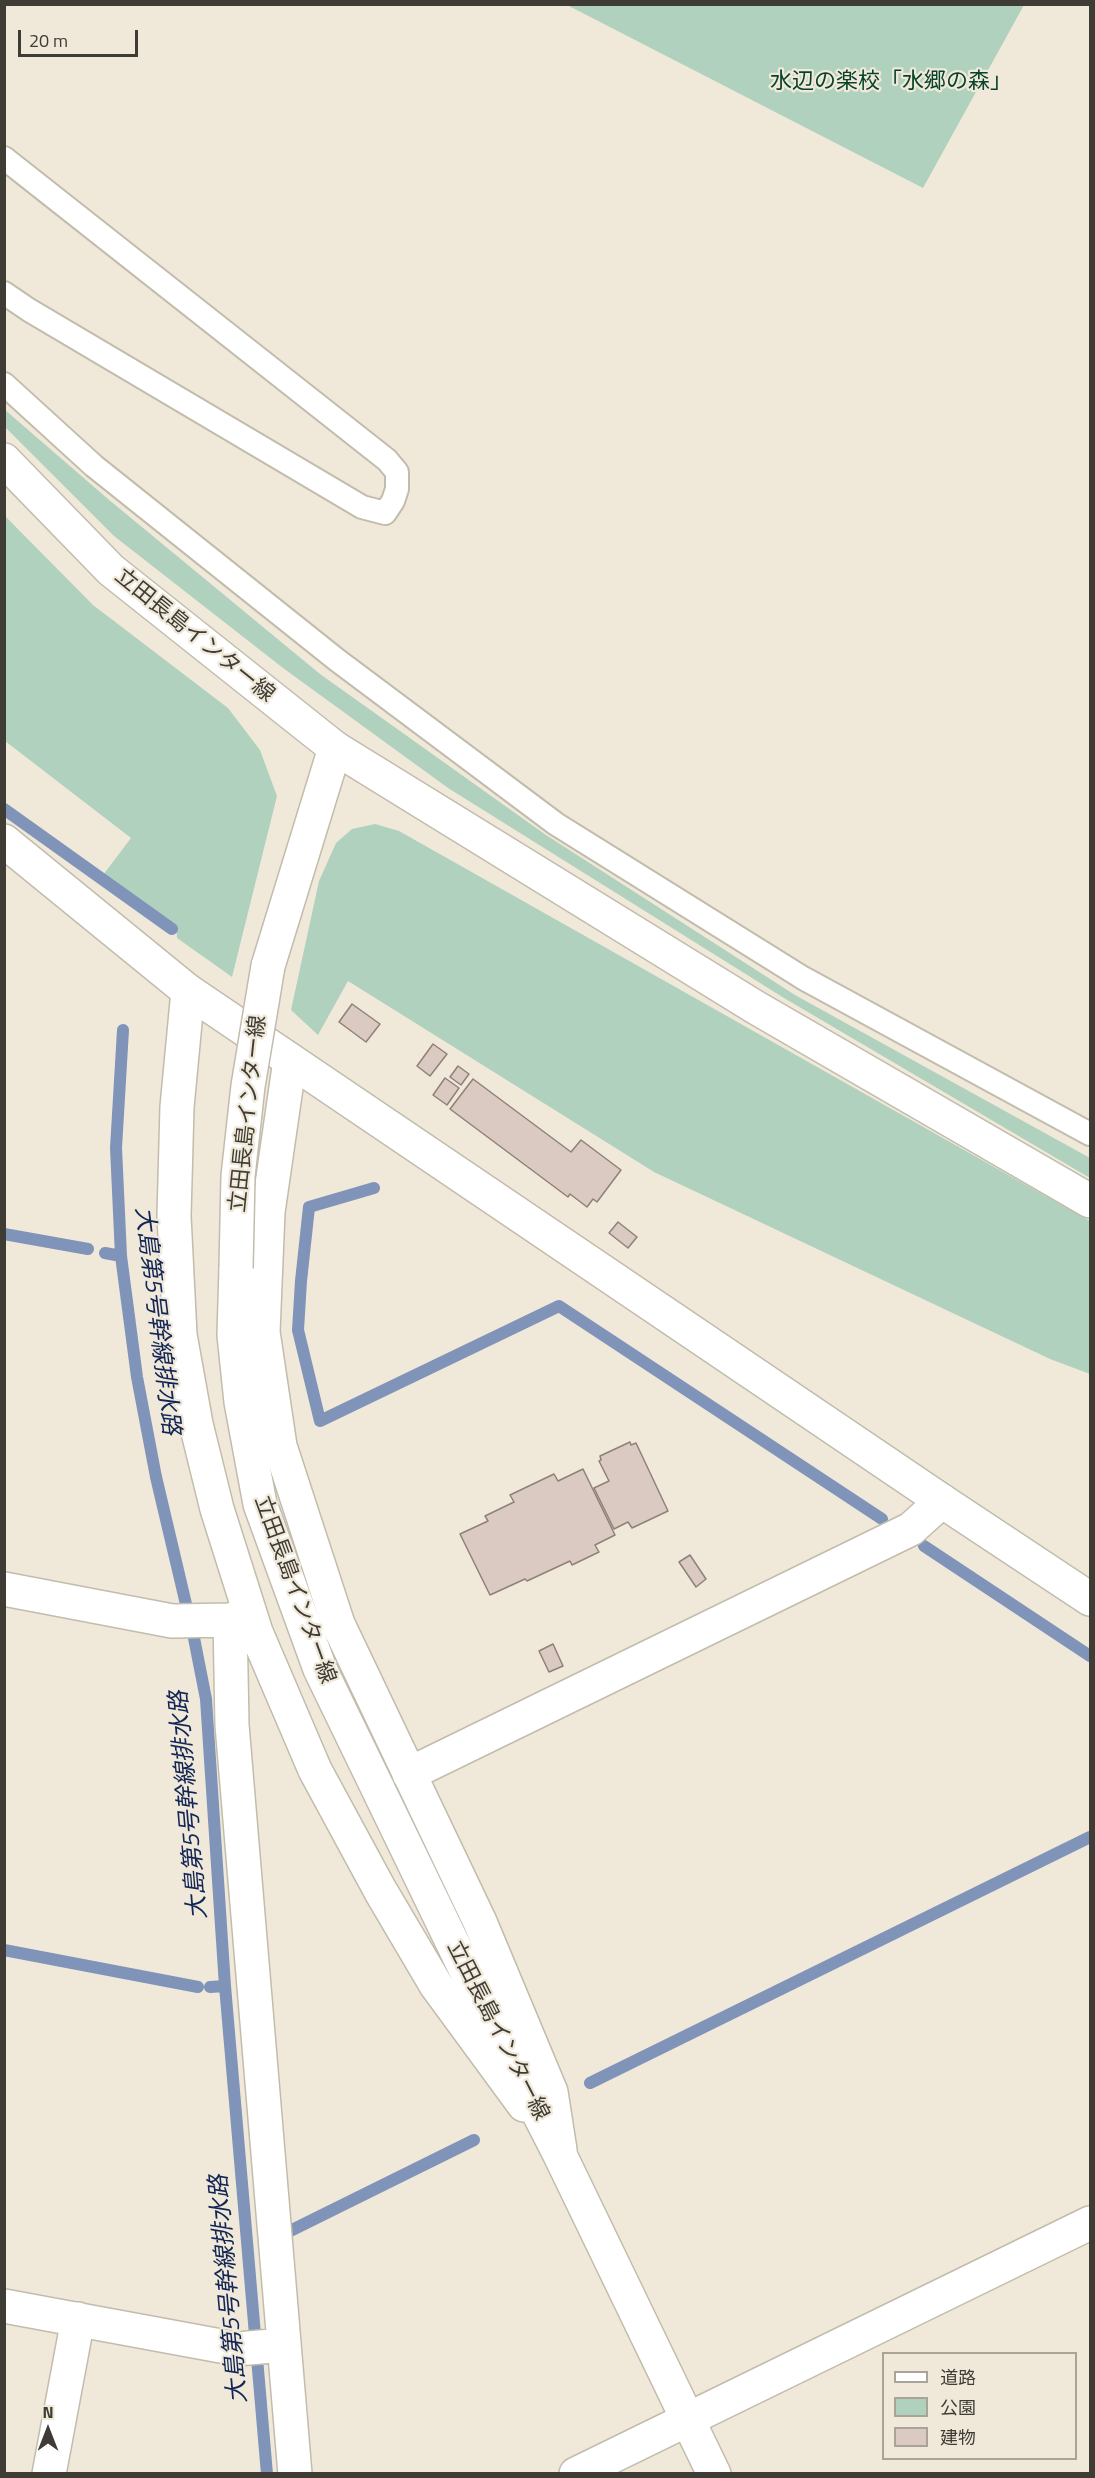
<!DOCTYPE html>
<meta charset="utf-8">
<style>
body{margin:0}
#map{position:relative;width:1095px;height:2478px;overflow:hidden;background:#f0e9d9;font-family:"Titillium Web","Noto Sans JP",sans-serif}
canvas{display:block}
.frame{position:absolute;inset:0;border:6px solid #3e3c35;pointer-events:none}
.legend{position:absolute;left:882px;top:2352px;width:195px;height:108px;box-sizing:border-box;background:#f0e9d9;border:2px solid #a9a497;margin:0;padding:8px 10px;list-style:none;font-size:18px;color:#3e3c35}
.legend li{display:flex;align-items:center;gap:12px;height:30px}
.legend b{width:30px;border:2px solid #a9a497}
.north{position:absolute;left:18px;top:2400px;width:60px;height:60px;-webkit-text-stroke:4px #f0e9d9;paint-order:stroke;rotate:0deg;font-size:16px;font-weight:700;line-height:24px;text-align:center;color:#3e3c35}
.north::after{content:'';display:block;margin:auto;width:21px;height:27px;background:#3e3c35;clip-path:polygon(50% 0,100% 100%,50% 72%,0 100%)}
.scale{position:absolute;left:18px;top:30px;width:120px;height:27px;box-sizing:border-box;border:3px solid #3e3c35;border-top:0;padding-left:8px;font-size:18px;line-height:21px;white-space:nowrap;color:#3e3c35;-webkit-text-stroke:4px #f0e9d9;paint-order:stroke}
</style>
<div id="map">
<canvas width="1095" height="2478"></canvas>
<div class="frame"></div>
<ul class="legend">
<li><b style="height:8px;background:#fff"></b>道路</li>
<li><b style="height:16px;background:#b1d1bf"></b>公園</li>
<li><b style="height:16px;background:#dacac1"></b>建物</li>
</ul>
<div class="north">N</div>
<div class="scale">20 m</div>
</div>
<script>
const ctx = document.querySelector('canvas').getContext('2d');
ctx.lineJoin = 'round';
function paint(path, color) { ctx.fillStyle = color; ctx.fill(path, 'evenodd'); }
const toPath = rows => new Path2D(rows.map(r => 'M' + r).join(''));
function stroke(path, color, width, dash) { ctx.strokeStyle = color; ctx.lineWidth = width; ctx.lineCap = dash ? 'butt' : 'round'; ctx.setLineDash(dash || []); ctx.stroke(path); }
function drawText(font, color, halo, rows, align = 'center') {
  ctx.font = font + ' "Titillium Web","Noto Sans JP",sans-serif'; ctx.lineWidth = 4.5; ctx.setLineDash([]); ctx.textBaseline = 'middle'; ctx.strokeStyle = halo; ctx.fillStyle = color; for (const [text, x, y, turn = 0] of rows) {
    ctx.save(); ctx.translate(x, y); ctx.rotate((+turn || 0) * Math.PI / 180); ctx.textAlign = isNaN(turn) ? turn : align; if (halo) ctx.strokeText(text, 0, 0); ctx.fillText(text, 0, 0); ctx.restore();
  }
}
paint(toPath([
 [567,5,1024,5,923,188],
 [4,409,108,499,320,674,546,835,795,995,1090,1158,1090,1178,784,998,448,788,283,668,114,536,5,427],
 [5,516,93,605,228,708,260,750,277,796,232,977,177,938,176,925,103,875,131,838,5,741],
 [375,824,399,831,1090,1221,1090,1374,1050,1359,654,1172,348,981,318,1035,291,1010,319,881,336,843,352,829]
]), '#b1d1bf');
stroke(toPath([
 [4,809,172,929],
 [123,1030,116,1148,121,1256,137,1377,156,1477,194,1638,206,1699,225,1986,267,2474],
 [374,1188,309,1207,301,1281,298,1330,320,1421,559,1306,882,1519],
 [4,1234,88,1249],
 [105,1253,121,1256],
 [924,1546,1090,1656],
 [4,1950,198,1987],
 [210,1987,225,1986],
 [590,2083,1090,1837],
 [290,2231,474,2140]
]), '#8093b9', 12);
const building = toPath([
 [352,1004,380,1024,366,1042,339,1022,352,1004],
 [433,1044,447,1054,430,1076,417,1066,433,1044],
 [458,1066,469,1074,461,1085,450,1077,458,1066],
 [445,1078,459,1088,447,1105,433,1095,445,1078],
 [473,1079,571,1152,581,1140,621,1170,597,1202,593,1199,587,1207,570,1194,568,1197,450,1109,473,1079],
 [618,1222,637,1237,628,1248,609,1233,618,1222],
 [630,1442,631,1445,636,1443,668,1511,632,1528,628,1522,614,1529,594,1488,609,1481,599,1461,601,1460,600,1456,630,1442],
 [583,1469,615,1535,595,1545,599,1552,572,1565,570,1561,527,1581,525,1579,490,1595,460,1534,488,1521,485,1516,514,1502,510,1495,554,1474,558,1481,583,1469],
 [690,1555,706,1579,696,1587,679,1562,690,1555],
 [553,1644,563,1666,549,1672,539,1651,553,1644]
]);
paint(building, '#dacac1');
stroke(building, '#908178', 1.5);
const lane = toPath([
 [4,158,387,460,397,472,397,489,393,501,385,513,362,507,29,310,4,293],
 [4,384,94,466,337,660,556,824,803,978,1090,1134]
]);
const street = toPath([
 [335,748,755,1007,1090,1201],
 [188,991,177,1107,174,1216,180,1335,196,1424,217,1509,256,1632,315,1770,380,1890,436,1985,524,2105],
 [290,1060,268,1212,263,1332,280,1446,338,1624,480,1922,551,2092,560,2150],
 [4,1589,172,1621,230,1620,250,1613],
 [230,1620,232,1725,295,2474],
 [409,1774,911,1529,942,1501],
 [4,2306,237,2349,284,2345],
 [49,2474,78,2319],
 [576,2474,1090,2223]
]);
const secondary = toPath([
 [4,460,111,570,335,748,268,966],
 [4,841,188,991,942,1501,1090,1599],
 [236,1268,234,1335,241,1402,260,1504,320,1669,471,1981,560,2155,714,2474]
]);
stroke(lane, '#c2bcac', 26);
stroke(street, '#c2bcac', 36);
stroke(secondary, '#c2bcac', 36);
stroke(lane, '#fff', 22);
stroke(street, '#fff', 33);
stroke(secondary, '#fff', 33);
const secondaryBridge = toPath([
 [236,1268,238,1176,248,1086,268,966]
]);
stroke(secondaryBridge, '#c2bcac', 36, []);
stroke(secondaryBridge, '#fff', 33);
drawText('22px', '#07432b', '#f0e9d9', [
 ["水辺の楽校「水郷の森」",891,83]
]);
drawText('22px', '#3e3c35', '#f0e9d9', [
 ["立田長島インター線",194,636,39],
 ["立田長島インター線",249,1114,-84],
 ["立田長島インター線",294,1590,70],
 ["立田長島インター線",497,2031,63]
]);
drawText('italic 24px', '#122555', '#f0e9d9', [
 ["大島第5号幹線排水路",156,1321,83],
 ["大島第5号幹線排水路",190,1805,-95],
 ["大島第5号幹線排水路",230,2289,-95]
]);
</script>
